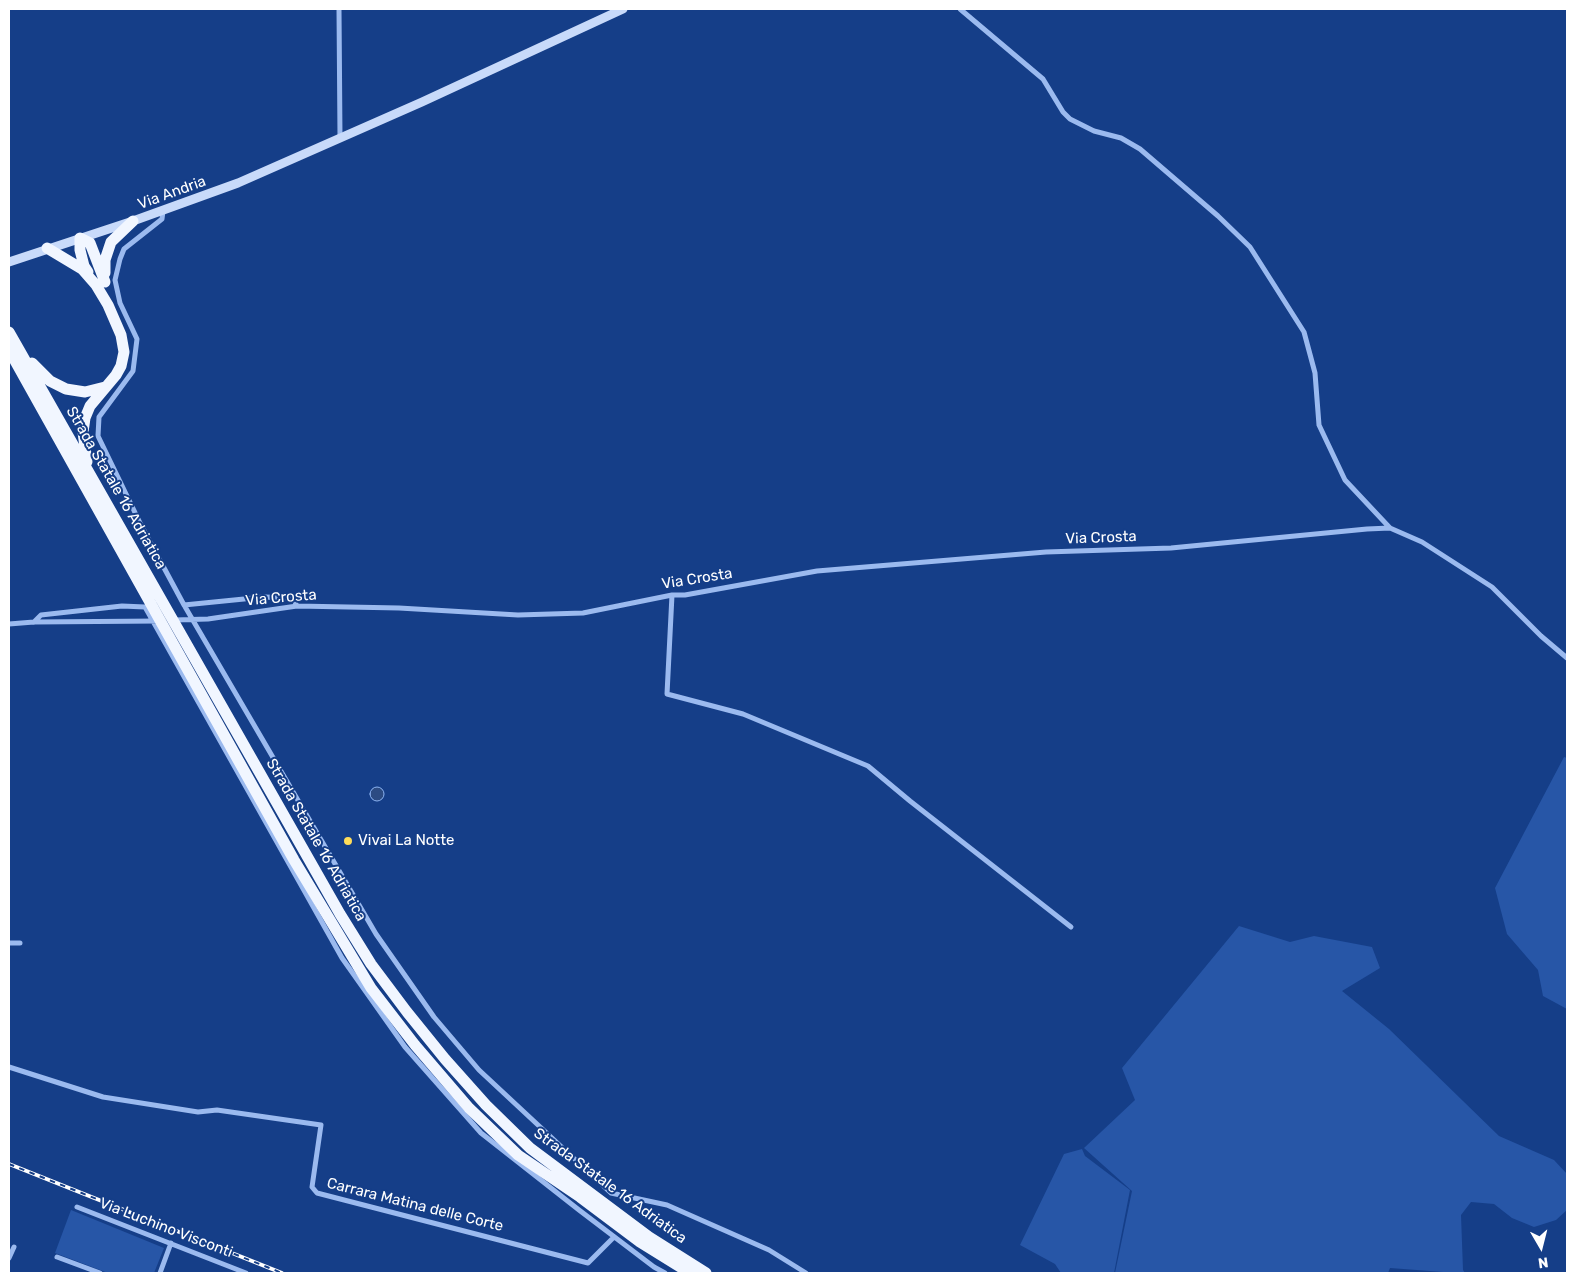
<!DOCTYPE html>
<style>
body{margin:0}
#map{position:relative;width:1576px;height:1282px;overflow:hidden;background:#153e88;font-family:Rubik,sans-serif}
canvas{display:block}
.frame{position:absolute;inset:0;border:10px solid #fff;pointer-events:none}
.north{position:absolute;left:1516px;top:1222px;width:50px;height:50px;-webkit-text-stroke:4px #153e88;paint-order:stroke;rotate:172deg;font-size:14px;font-weight:700;line-height:20px;text-align:center;color:#fff}
.north::after{content:'';display:block;margin:auto;width:18px;height:22px;background:#fff;clip-path:polygon(50% 0,100% 100%,50% 72%,0 100%)}
</style>
<div id="map">
<canvas width="1576" height="1282"></canvas>
<div class="frame"></div>
<div class="north">N</div>
</div>
<script>
const ctx = document.querySelector('canvas').getContext('2d');
ctx.lineJoin = 'round';
function paint(path, color) { ctx.fillStyle = color; ctx.fill(path, 'evenodd'); }
const toPath = rows => new Path2D(rows.map(r => 'M' + r).join(''));
function stroke(path, color, width, dash) { ctx.strokeStyle = color; ctx.lineWidth = width; ctx.lineCap = dash ? 'butt' : 'round'; ctx.setLineDash(dash || []); ctx.stroke(path); }
function drawText(font, color, halo, rows, align = 'center') {
  ctx.font = font + ' Rubik,sans-serif'; ctx.lineWidth = 4; ctx.setLineDash([]); ctx.textBaseline = 'middle'; ctx.strokeStyle = halo; ctx.fillStyle = color; for (const [text, x, y, turn = 0] of rows) {
    ctx.save(); ctx.translate(x, y); ctx.rotate((+turn || 0) * Math.PI / 180); ctx.textAlign = isNaN(turn) ? turn : align; if (halo) ctx.strokeText(text, 0, 0); ctx.fillText(text, 0, 0); ctx.restore();
  }
}
paint(toPath([
 [1564,757,1567,758,1567,1009,1543,996,1538,970,1507,934,1495,888],
 [1239,926,1290,942,1314,936,1372,947,1380,968,1342,991,1389,1029,1499,1136,1554,1160,1567,1174,1567,1210,1556,1220,1534,1227,1512,1218,1494,1204,1471,1202,1461,1215,1463,1270,1465,1273,1443,1273,1443,1272,1390,1268,1388,1273,1115,1273,1132,1191,1084,1148,1135,1100,1122,1068],
 [1082,1149,1085,1156,1130,1190,1114,1273,1061,1273,1055,1264,1020,1245,1064,1154],
 [71,1210,164,1248,154,1273,108,1273,55,1253]
]), '#2756a7');
const water = toPath([
 '370 794a7 7 0 1 1 14 0a7 7 0 1 1-14 0Z'
]);
paint(water, '#2c4b82');
stroke(water, '#8db4f2', 1);
stroke(toPath([
 [339,9,340,138],
 [960,9,1043,79,1063,112,1070,119,1094,131,1121,138,1140,149,1218,216,1250,247,1304,332,1315,373,1319,425,1345,480,1390,528,1422,542,1492,587,1541,636,1567,658],
 [163,211,162,219,124,249,120,259,115,280,120,303,137,339,133,371,99,417,98,436,141,525,184,605,376,934,434,1017,479,1070,611,1193,667,1205,769,1250,806,1273],
 [672,595,667,694,743,714,868,766,910,801,1071,927],
 [184,605,264,597,293,598,297,606],
 [175,620,208,619,297,606,399,608,518,615,583,613,672,595,685,595,817,571,1046,552,1171,548,1367,529,1390,528],
 [34,622,41,615,122,606,145,607,342,958,405,1047,481,1133,579,1210,654,1267,665,1273],
 [9,624,34,622,159,621],
 [9,943,20,943],
 [9,1067,103,1097,198,1112,217,1110,321,1125,312,1187,317,1193,588,1263,614,1237],
 [77,1207,246,1273],
 [57,1257,100,1273],
 [9,1258,14,1247],
 [160,1273,171,1243]
]), '#9bbaef', 5);
stroke(toPath([
 [9,262,133,221,238,183,422,102,623,9]
]), '#c8dafa', 9);
stroke(toPath([
 [47,248,82,269,96,285,108,305,121,335,124,352,121,366,116,375,90,406,85,418,83,432,87,462],
 [88,272,84,266,80,250,80,238,90,243,105,282],
 [105,273,105,260,111,242,133,221],
 [9,332,340,914,371,964,407,1012,445,1059,486,1105,530,1148,649,1237,706,1273],
 [9,350,294,860,371,988,415,1045,469,1108,518,1155,580,1197,640,1242,690,1273],
 [32,363,50,381,66,389,85,392,105,387]
]), '#f1f6ff', 11);
const rail = toPath([
 [9,1164,282,1273]
]);
stroke(rail, '#fff', 4);
stroke(rail, '#153e88', 2, [5.5]);
for (const [x, y, r, color] of [
 [348,841,5,"#ffdc59"]
]) { const dot = new Path2D(); dot.arc(x, y, r, 0, 2 * Math.PI); ctx.fillStyle = color; ctx.fill(dot); stroke(dot, '#153e88', 2); }
drawText('15px', '#fff', '#153e88', [
 ["Via Andria",172,193,-20],
 ["Strada Statale 16 Adriatica",116,488,60],
 ["Via Crosta",1101,538,-2],
 ["Via Crosta",697,579,-9],
 ["Via Crosta",281,598,-5],
 ["Strada Statale 16 Adriatica",316,840,60],
 ["Strada Statale 16 Adriatica",610,1186,36],
 ["Carrara Matina delle Corte",415,1205,14],
 ["Via Luchino Visconti",166,1228,21]
]);
drawText('15px', '#fff', '#153e88', [
 ["Vivai La Notte",358,841]
], 'left');
</script>
